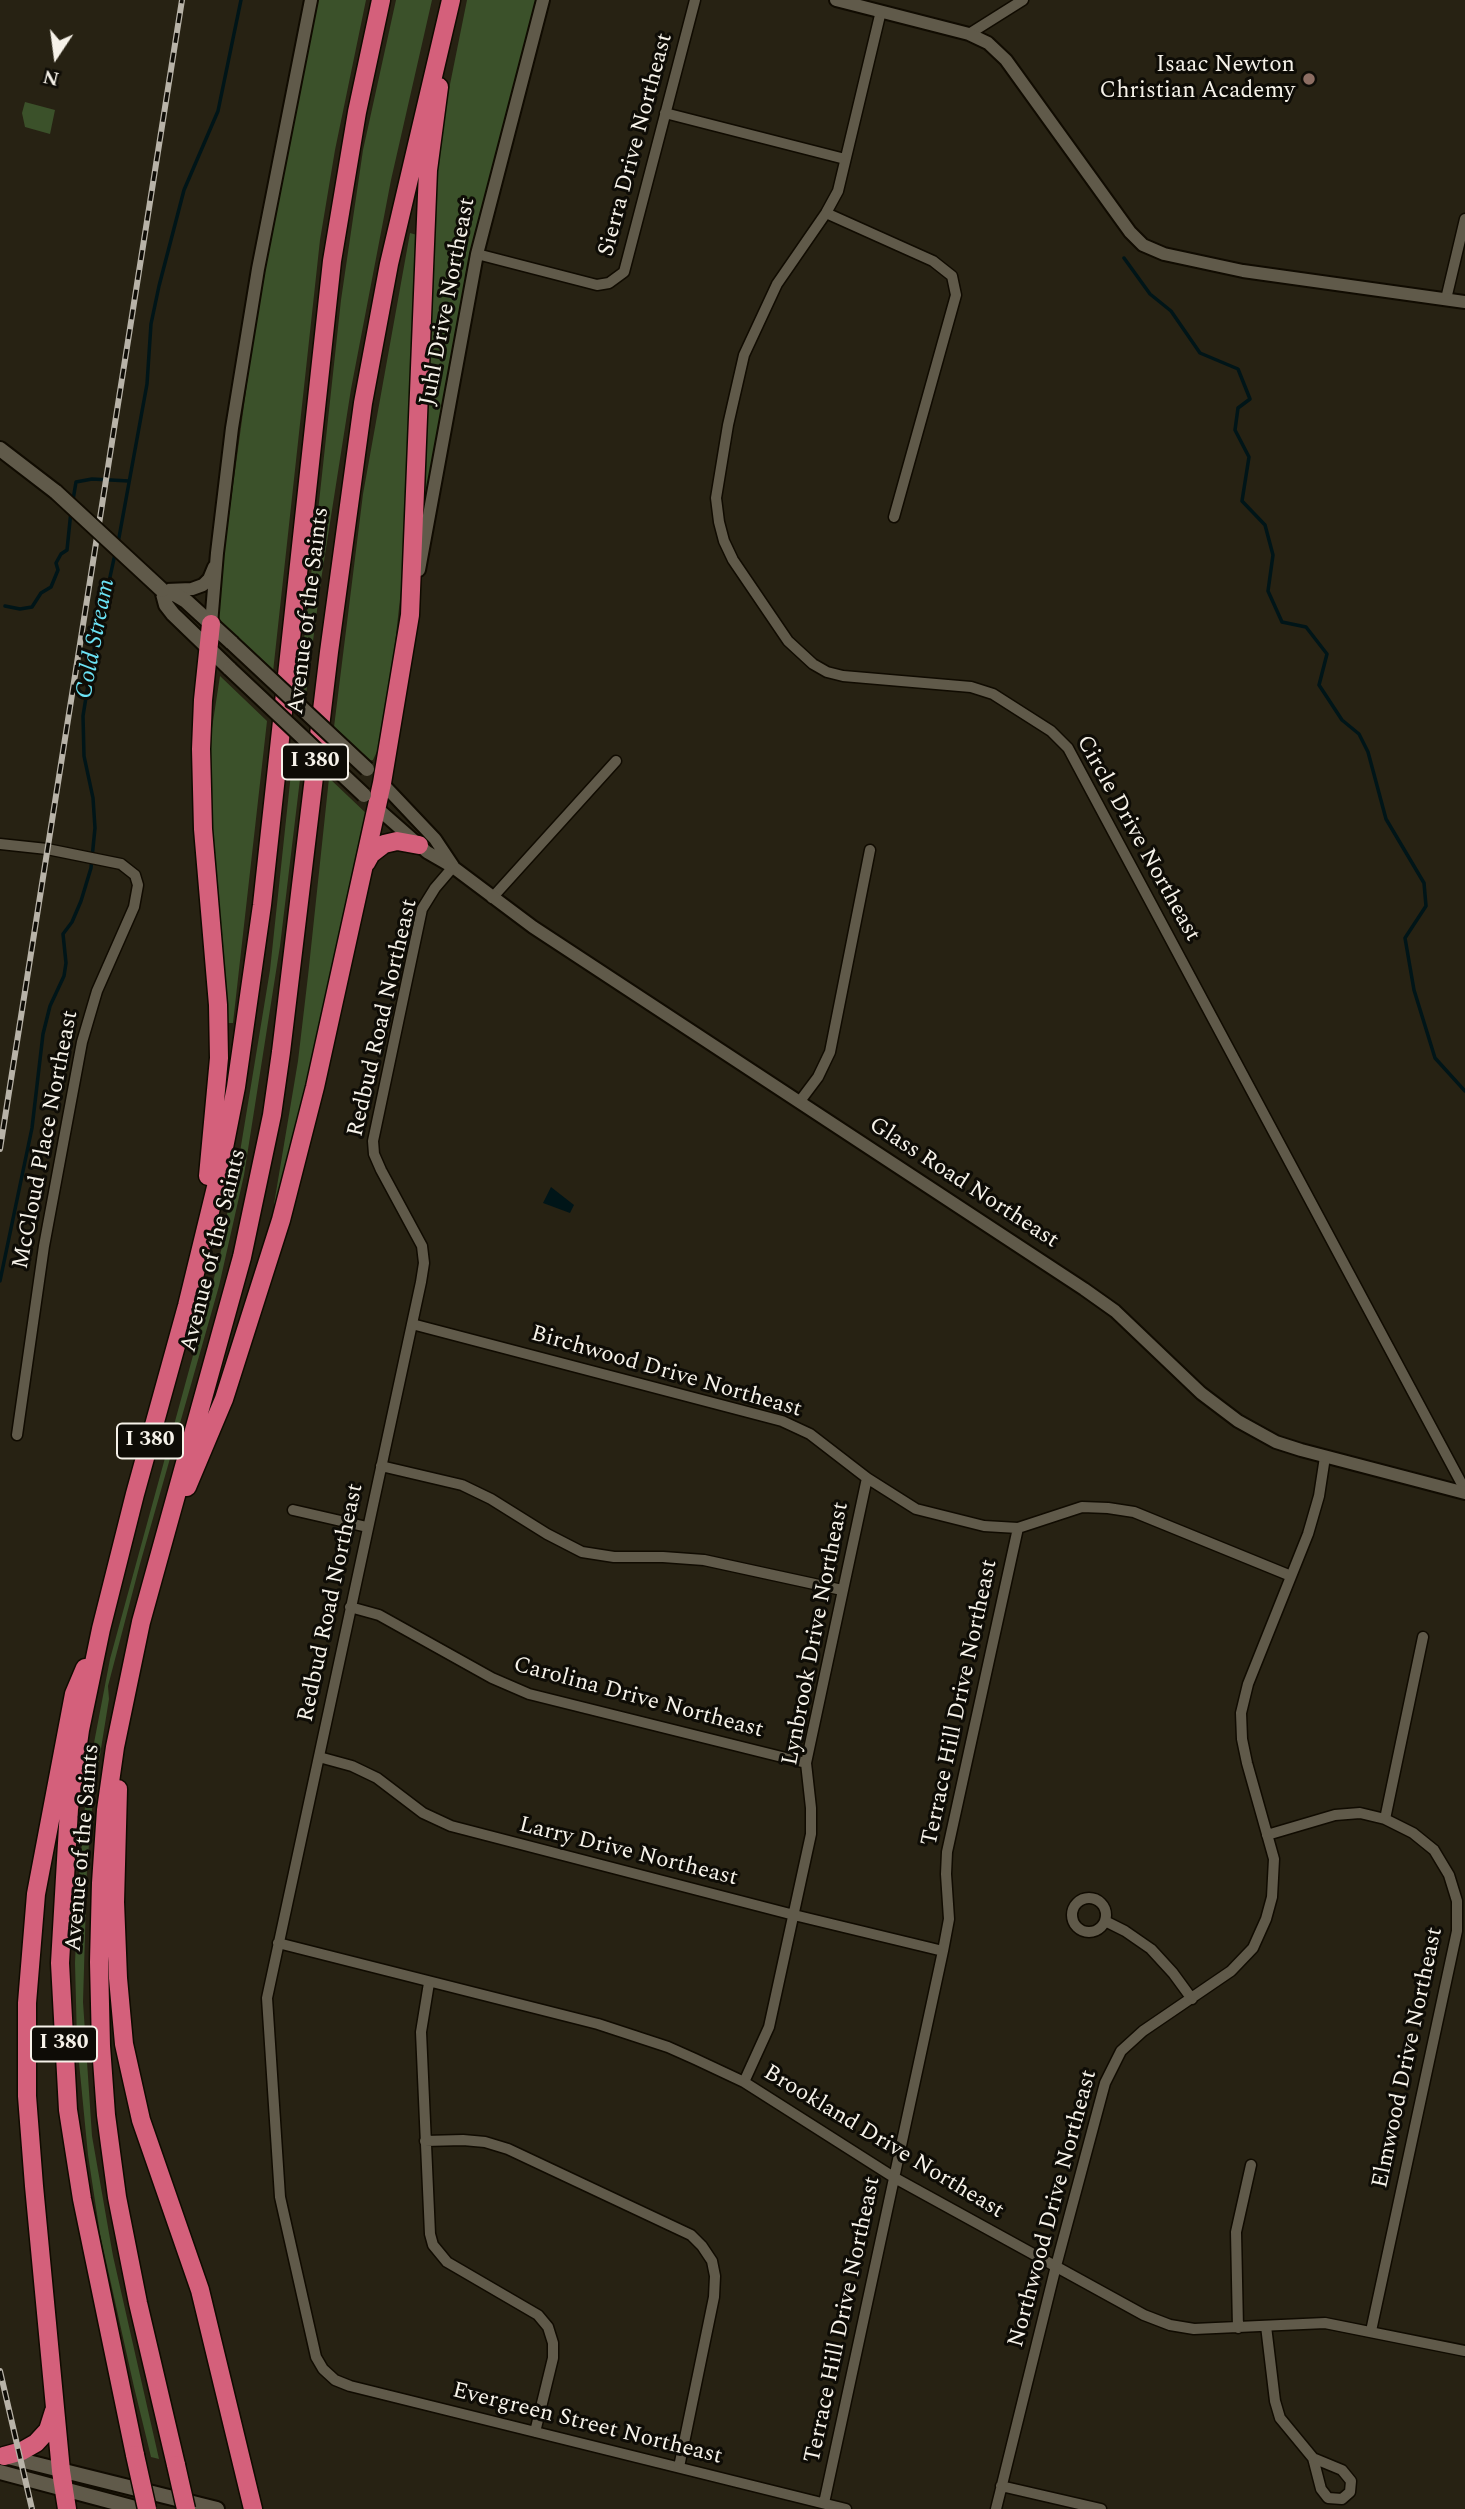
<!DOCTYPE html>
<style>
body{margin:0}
#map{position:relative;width:1465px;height:2509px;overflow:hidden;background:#272213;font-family:Spectral,serif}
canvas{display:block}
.north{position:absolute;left:21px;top:21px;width:70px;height:70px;-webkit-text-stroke:5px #0e0c06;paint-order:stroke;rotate:193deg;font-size:19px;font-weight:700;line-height:28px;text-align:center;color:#f6f2e9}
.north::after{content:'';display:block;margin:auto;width:24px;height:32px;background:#f6f2e9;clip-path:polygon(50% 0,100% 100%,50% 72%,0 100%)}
</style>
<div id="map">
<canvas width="1465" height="2509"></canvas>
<div class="north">N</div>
</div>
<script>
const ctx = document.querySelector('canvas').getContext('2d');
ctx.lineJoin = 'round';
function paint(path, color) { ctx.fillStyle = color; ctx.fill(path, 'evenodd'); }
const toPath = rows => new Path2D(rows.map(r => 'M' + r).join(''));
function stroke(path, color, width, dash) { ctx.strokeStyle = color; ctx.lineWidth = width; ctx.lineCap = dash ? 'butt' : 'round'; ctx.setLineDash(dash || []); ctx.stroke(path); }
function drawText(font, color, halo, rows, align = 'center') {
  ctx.font = font + ' Spectral,serif'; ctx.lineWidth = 6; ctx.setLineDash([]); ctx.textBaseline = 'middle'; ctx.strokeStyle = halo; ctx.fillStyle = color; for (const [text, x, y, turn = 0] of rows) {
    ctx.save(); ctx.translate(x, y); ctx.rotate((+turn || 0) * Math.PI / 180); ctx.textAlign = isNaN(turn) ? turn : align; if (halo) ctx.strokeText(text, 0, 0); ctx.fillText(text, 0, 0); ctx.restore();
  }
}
paint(toPath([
 [318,0,366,0,335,150,320,240,273,672,215,618,253,339,285,161],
 [396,0,432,0,391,180,351,389,321,580,305,702,298,695,341,300,363,150],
 [467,0,536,0,475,235,438,431,424,525,420,525,432,208,442,124],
 [25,102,55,110,50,134,25,127,22,113],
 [410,233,417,235,403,572,393,662,380,745,373,760,368,761,334,727,363,494],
 [220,676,267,721,233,1023,226,1023,213,860,208,754],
 [294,745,303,754,280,946,244,1175,219,1286,140,1564,108,1686,109,1699,93,1798,87,1867,83,2002,92,2136,113,2256,159,2459,151,2457,134,2387,100,2234,88,2155,77,2042,75,1963,78,1890,85,1806,94,1743,110,1659,209,1297,223,1243,222,1238,239,1158,270,970],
 [329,778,369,816,361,832,343,914,333,975,277,1205,274,1204,298,1061,308,976]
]), '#3b512a');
paint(toPath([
 [551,1187,574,1205,570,1213,543,1203]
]), '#001518');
stroke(toPath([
 [1124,258,1150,294,1171,311,1200,353,1238,369,1250,399,1238,408,1235,430,1249,457,1242,501,1265,525,1273,555,1268,591,1282,622,1306,627,1327,654,1319,685,1342,720,1359,734,1368,752,1386,819,1424,883,1426,906,1405,938,1414,990,1435,1058,1465,1091],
 [73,500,76,482,92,479,129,481],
 [118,543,147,384,151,324,159,286,184,190,218,111,241,0],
 [5,606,20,609,32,607,41,593,51,587,58,570,56,563,61,554,67,550,71,511],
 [0,1281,32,1128,43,1034,50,1006,64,976,66,963,63,934,72,922,81,901,91,868,95,828,93,798,84,756,83,716,92,660,115,554]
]), '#001518', 3.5);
const minor = toPath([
 [881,11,838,191,826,213,777,284,744,355,728,425,716,498,719,522,724,541,733,560,788,641,813,664,827,672,843,676,971,687,993,694,1051,731,1068,748,1465,1490],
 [969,34,1023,0],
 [665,113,845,159],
 [826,213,933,261,952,276,956,295,894,517],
 [477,254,597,285,609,283,624,272,695,0],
 [1446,299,1465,219],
 [0,844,47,849,121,864,135,875,138,885,134,907,97,991,82,1042,44,1246,17,1435],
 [453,867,435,888,422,909,373,1141,374,1154,381,1170,422,1246,424,1263,421,1282,267,1998,280,2197,316,2357,323,2369,335,2380,350,2386,846,2509],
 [492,898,616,761],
 [800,1101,818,1077,830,1052,870,850],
 [412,1324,782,1421,810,1434,867,1478,916,1509,984,1526,1018,1528,1082,1507,1108,1508,1134,1512,1291,1576],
 [381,1466,462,1485,491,1499,547,1534,582,1552,614,1557,663,1557,704,1560,842,1590],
 [293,1510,367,1527],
 [350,1607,379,1615,492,1678,529,1694,806,1763],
 [319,1757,352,1766,377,1778,423,1813,451,1826,794,1915,943,1951],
 [1385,1819,1423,1637],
 [1267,1835,1335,1815,1360,1813,1385,1819,1413,1833,1434,1850,1449,1875,1457,1901,1457,1931,1371,2331],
 '1072 1915a17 17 0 1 1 34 0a17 17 0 1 1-34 0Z',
 [1105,1921,1125,1931,1151,1949,1173,1973,1192,1999],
 [278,1943,598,2024,668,2047,695,2059,744,2082,895,2178,1144,2315,1170,2325,1194,2329,1325,2323,1465,2351],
 [429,1983,421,2032,430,2234,433,2245,447,2262,538,2315,548,2327,553,2343,553,2358,535,2432],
 [744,2082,769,2027,811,1834,811,1808,806,1763,867,1478],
 [425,2141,463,2140,485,2142,508,2149,691,2235,702,2246,712,2261,715,2276,714,2297,679,2467],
 [1266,2326,1275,2401,1280,2418,1313,2458,1342,2470,1351,2481,1350,2492,1342,2499,1328,2498,1321,2489,1313,2458],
 [1238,2328,1236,2232,1251,2165],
 [1001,2486,1101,2509],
 [824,2503,943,1951,949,1919,946,1874,947,1852,1018,1528],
 [996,2509,1056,2266,1105,2083,1121,2051,1143,2031,1231,1971,1253,1948,1266,1919,1272,1897,1274,1859,1247,1763,1242,1739,1241,1713,1248,1684,1308,1534,1319,1496,1325,1457]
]);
const tertiary = toPath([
 [836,0,969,34,988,43,1006,60,1130,232,1143,245,1164,254,1243,271,1465,302],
 [419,570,477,254,543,0],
 [166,590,192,589,203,585,209,579,214,567],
 [211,624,217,553,232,428,258,269,311,0],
 [382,783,435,839,453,866],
 [377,808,427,852,453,867,533,927,1084,1289,1115,1311,1201,1393,1238,1421,1276,1442,1301,1450,1465,1493]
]);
const secondary = toPath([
 [0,449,56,492],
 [230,669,173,614,166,605,162,590,171,592,186,601,232,643],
 [4,2456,217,2509],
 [0,2472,139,2509]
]);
const motorway = toPath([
 [366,863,371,854,384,844,397,841,419,845],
 [208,1176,219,1058,218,1005,203,829,201,749,203,700,211,624],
 [187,1487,224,1399,281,1220,315,1087,382,783,410,615,428,170,439,87],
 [118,1789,115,1902,118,1978,124,2044,141,2120,200,2290,253,2509],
 [135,2455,82,2199,68,2110,60,1963,69,1809,80,1730,101,1629,135,1494,187,1306,217,1183,236,1087,262,905,332,261,357,112,381,0],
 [4,2456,22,2451,36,2443,48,2430,54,2411],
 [176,2465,138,2303,117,2197,106,2115,101,2046,99,1962,101,1883,106,1810,115,1747,141,1622,242,1257,272,1115,281,1052,329,652,363,403,389,264,451,0],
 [67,2509,61,2471,34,2186,27,2096,27,2003,36,1894,74,1694,85,1668]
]);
stroke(minor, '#100b01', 13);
stroke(tertiary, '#100b01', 16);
stroke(secondary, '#100b01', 18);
stroke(motorway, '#100b01', 21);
stroke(minor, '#605a4a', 10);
stroke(tertiary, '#605a4a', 12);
stroke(secondary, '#605a4a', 14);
stroke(motorway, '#d4607b', 18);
const rail = toPath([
 [0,1149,182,0],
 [0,2371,32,2509]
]);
stroke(rail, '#b8b3a8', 6);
stroke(rail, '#0e0c06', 3.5, [10]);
const secondaryBridge = toPath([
 [56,492,162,590],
 [232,643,367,769],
 [230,669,364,795]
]);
const motorwayBridge = toPath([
 [135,2455,147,2509],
 [176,2465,186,2509]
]);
stroke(secondaryBridge, '#100b01', 18, []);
stroke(motorwayBridge, '#100b01', 21, []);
stroke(secondaryBridge, '#605a4a', 14);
stroke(motorwayBridge, '#d4607b', 18);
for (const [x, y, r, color] of [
 [1309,79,7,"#8d6e63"]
]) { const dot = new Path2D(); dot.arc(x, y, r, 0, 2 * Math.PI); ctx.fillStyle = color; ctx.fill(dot); stroke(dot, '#0e0c06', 2.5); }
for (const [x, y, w] of [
 [315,762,66],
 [150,1441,66],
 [64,2044,66]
]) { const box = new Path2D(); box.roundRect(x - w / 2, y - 17.5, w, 35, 5); ctx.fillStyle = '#0e0c06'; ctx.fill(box); stroke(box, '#f6f2e9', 2); }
drawText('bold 21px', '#f6f2e9', null, [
 ["I 380",315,762],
 ["I 380",150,1441],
 ["I 380",64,2044]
]);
drawText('23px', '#f6f2e9', '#0e0c06', [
 ["Isaac Newton",1295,66],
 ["Christian Academy",1295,92]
], 'right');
drawText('23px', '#f6f2e9', '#0e0c06', [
 ["Sierra Drive Northeast",637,145,-75],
 ["Juhl Drive Northeast",449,302,-79],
 ["Avenue of the Saints",310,611,-83],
 ["Circle Drive Northeast",1137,839,61],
 ["Redbud Road Northeast",384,1018,-77],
 ["McCloud Place Northeast",47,1140,-79],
 ["Glass Road Northeast",963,1184,33],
 ["Avenue of the Saints",215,1251,-76],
 ["Birchwood Drive Northeast",666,1373,16],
 ["Redbud Road Northeast",332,1603,-78],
 ["Lynbrook Drive Northeast",817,1634,-79],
 ["Carolina Drive Northeast",638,1699,15],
 ["Terrace Hill Drive Northeast",961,1703,-78],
 ["Avenue of the Saints",84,1848,-85],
 ["Larry Drive Northeast",628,1853,14],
 ["Elmwood Drive Northeast",1409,2058,-78],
 ["Brookland Drive Northeast",883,2143,31],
 ["Northwood Drive Northeast",1054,2209,-75],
 ["Terrace Hill Drive Northeast",844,2320,-78],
 ["Evergreen Street Northeast",587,2425,14]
]);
drawText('italic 24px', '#6be3f5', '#0e0c06', [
 ["Cold Stream",97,639,-79]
]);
</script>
